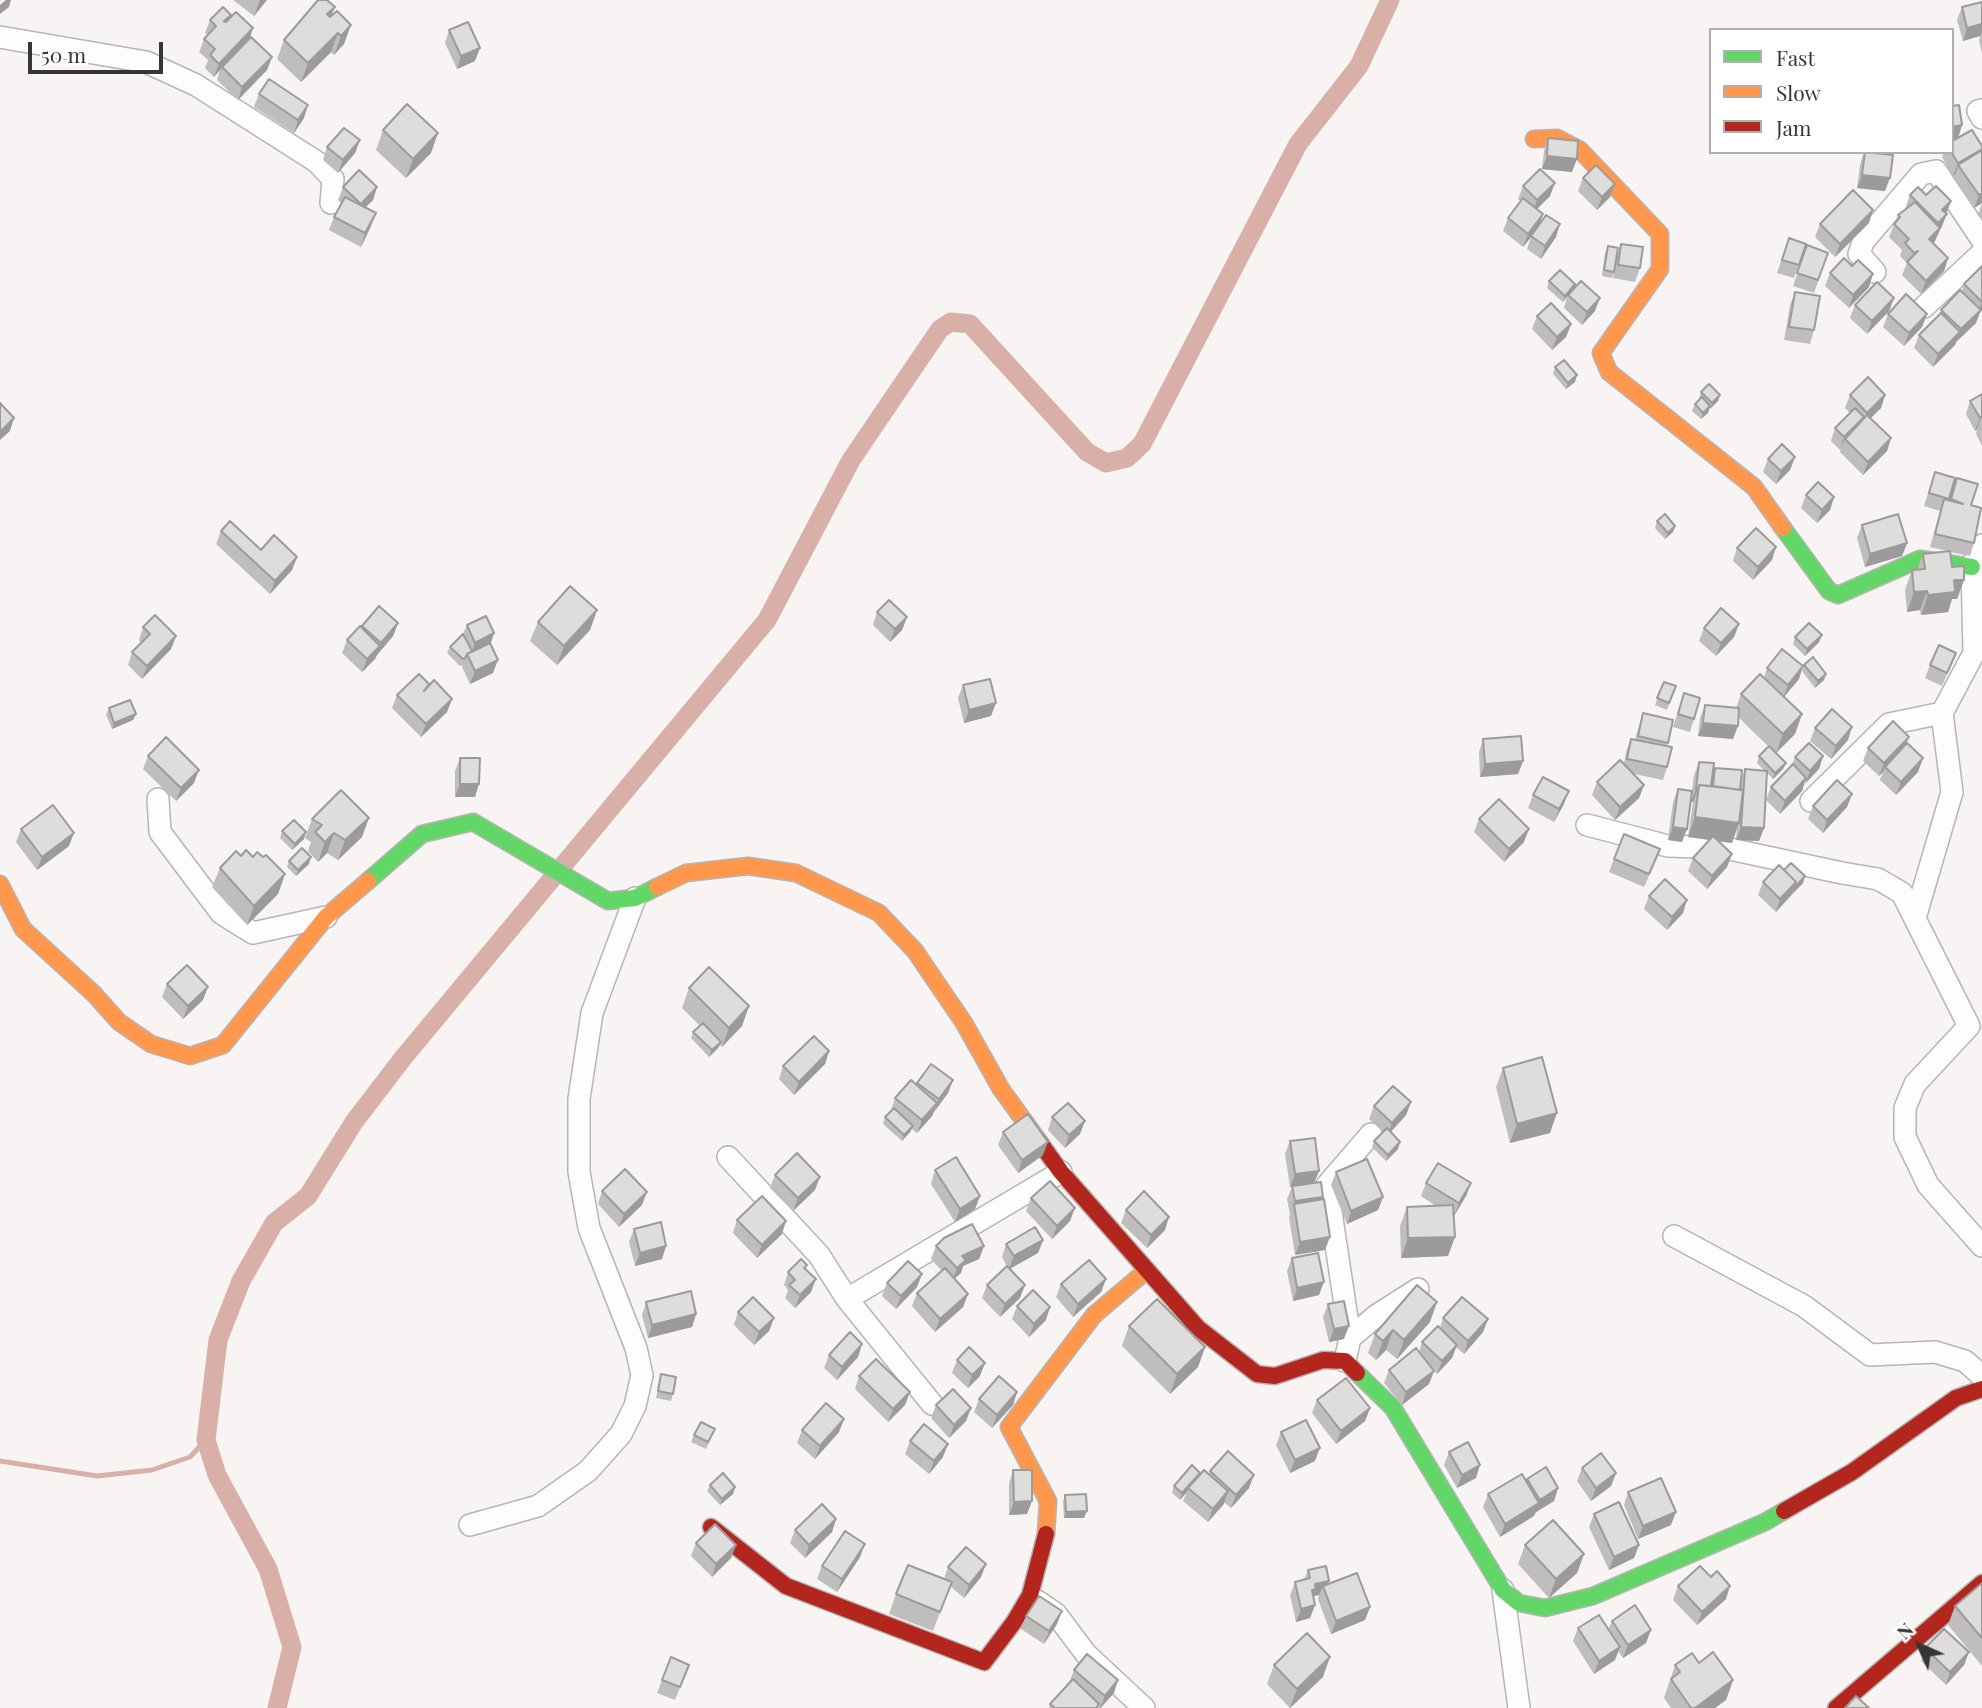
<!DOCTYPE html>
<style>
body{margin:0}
#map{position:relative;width:1982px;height:1708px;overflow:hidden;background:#f7f4f3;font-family:"Playfair Display",serif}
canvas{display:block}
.legend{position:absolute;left:1709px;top:28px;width:245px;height:126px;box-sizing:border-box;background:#fff;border:2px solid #afafae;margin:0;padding:9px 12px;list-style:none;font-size:21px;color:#383635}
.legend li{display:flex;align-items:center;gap:14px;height:35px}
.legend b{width:35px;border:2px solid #afafae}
.north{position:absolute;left:1884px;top:1610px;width:70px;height:70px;-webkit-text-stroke:5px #fff;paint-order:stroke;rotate:315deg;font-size:19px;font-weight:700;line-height:28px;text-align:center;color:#383635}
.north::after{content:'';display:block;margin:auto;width:24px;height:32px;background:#383635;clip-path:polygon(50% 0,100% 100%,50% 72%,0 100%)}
.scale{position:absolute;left:28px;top:42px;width:135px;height:32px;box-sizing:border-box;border:4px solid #383635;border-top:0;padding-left:9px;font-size:21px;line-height:24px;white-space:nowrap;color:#383635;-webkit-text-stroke:5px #fff;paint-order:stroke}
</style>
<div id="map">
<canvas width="1982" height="1708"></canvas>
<ul class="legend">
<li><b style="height:9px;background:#63d668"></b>Fast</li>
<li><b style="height:9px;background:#ff974d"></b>Slow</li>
<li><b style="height:9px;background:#b3261e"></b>Jam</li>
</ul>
<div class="north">N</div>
<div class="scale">50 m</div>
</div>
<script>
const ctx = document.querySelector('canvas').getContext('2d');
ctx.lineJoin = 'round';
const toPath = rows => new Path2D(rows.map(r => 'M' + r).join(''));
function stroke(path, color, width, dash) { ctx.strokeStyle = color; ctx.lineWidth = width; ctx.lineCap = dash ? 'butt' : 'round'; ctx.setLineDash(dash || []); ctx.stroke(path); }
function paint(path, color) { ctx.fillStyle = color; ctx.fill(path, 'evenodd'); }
stroke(toPath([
 [0,1461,97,1476,152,1470,190,1457,206,1440]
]), '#d8b0a7', 5);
stroke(toPath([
 [277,1708,292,1647,268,1569,217,1475,206,1440,218,1340,241,1281,274,1223,308,1196,354,1122,403,1058,767,620,851,460,940,329,951,322,970,324,1087,452,1106,463,1127,458,1142,444,1298,144,1359,66,1390,0]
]), '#d8b0a7', 19);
const street = toPath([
 [0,37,146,62,196,85,317,162,333,179,331,203],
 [1982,110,1978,111,1982,118],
 [1875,272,1859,254,1863,242,1921,174,1936,171,1982,240],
 [1924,307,1982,253],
 [158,799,160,832,221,913,253,933,326,917],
 [1811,801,1889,724,1942,713],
 [1587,825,1668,846,1725,848,1842,873,1878,879,1902,893,1969,1026,1915,1084,1905,1108,1905,1137,1928,1185,1982,1246],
 [1915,918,1952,792,1942,713,1974,653,1972,567,1982,545],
 [728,1157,819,1255,847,1299,932,1404],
 [1674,1236,1804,1306,1870,1355,1935,1352,1965,1361,1982,1376],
 [847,1299,1061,1172],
 [1350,1338,1377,1315,1418,1289],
 [1345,1361,1350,1338,1327,1185,1371,1134],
 [470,1525,538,1506,588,1471,621,1434,635,1406,642,1375,636,1348,589,1228,579,1172,579,1099,592,1013,635,898],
 [1503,1590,1519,1708],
 [1037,1601,1056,1614,1086,1654,1144,1708]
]);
const fast = toPath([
 [1783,528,1829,591,1838,595,1920,559,1972,567],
 [368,881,422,834,473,822,608,901,635,898,657,887],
 [1357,1373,1393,1408,1503,1590,1519,1603,1545,1608,1593,1596,1765,1522,1784,1511]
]);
const slow = toPath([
 [1534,139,1557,138,1580,150,1660,234,1660,269,1601,353,1609,372,1754,487,1783,528],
 [0,884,23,929,94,994,119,1022,151,1044,190,1056,223,1045,326,917,368,881],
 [657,887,686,873,748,866,796,873,879,913,915,951,964,1023,1001,1089,1038,1140],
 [1046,1534,1048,1501,1009,1427,1094,1315,1147,1270]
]);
const jam = toPath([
 [1038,1140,1061,1172,1198,1328,1257,1374,1275,1376,1323,1360,1345,1361,1357,1373],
 [1784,1511,1852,1472,1956,1398,1982,1389],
 [711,1527,786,1586,984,1662,1014,1622,1030,1595,1046,1534],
 [1836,1708,1982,1583]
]);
stroke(street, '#b7b5b4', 24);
stroke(fast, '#b7b5b4', 19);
stroke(slow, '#b7b5b4', 19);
stroke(jam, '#b7b5b4', 19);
stroke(street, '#fefdfd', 21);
stroke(fast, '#63d668', 16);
stroke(slow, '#ff974d', 16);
stroke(jam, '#b3261e', 16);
paint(toPath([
 [233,0,267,0,254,16],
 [1982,2,1982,53,1979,41,1980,36,1963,41,1957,20,1962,7],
 [335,7,331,16,337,11,344,44,334,55,331,52,301,82,277,59,284,40],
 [231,15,229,20,249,39,272,57,267,70,238,100,217,80,220,70,214,77,205,68,208,60,199,52,204,39,208,35,205,33,210,20],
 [449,30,475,61,457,69,445,43],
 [259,94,304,118,294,133,254,107],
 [1952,106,1962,125,1958,138,1982,203,1974,208,1953,178,1955,175,1953,176,1942,157,1944,152,1952,152,1957,139,1952,139],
 [383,130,431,153,406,178,376,150],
 [1548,138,1572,172,1542,169,1544,151],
 [360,140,355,153,338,173,323,160,327,147],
 [1864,152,1885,191,1857,188,1860,165],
 [1583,178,1615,184,1610,197,1597,210,1578,191],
 [1523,186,1550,196,1537,209,1540,224,1556,237,1541,259,1527,249,1531,237,1523,247,1503,231,1508,218,1520,201,1518,199],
 [343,187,377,187,373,200,365,207,371,226,361,247,329,230,334,217,341,203,338,200],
 [1910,195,1926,195,1951,201,1942,227,1939,230,1935,241,1933,243,1948,258,1944,271,1921,294,1902,275,1907,263,1900,256,1902,250,1889,237,1898,215,1905,209],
 [1982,203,1982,220,1978,215],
 [1869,223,1835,257,1815,237,1820,224],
 [1789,238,1806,244,1794,278,1777,273],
 [1621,244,1640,268,1635,282,1613,278,1617,257],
 [1807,245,1828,253,1814,293,1793,286],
 [1608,246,1614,272,1612,278,1602,276,1605,253],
 [1852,266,1869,287,1849,308,1825,286,1830,273],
 [1982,266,1982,310,1980,312,1976,323,1956,342,1955,345,1933,367,1914,348,1919,335,1940,314,1941,310,1962,291,1964,284],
 [1549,281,1575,284,1574,289,1595,311,1582,325,1564,308,1567,297,1563,302,1547,288],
 [1795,292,1814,330,1810,344,1784,340,1790,305],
 [1894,298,1889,311,1867,334,1850,318,1855,305],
 [1888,314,1927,314,1922,327,1904,346,1883,327],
 [1537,316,1571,324,1566,337,1552,350,1532,329],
 [1555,367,1575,382,1566,389,1553,374],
 [1701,392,1720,395,1718,401,1709,409,1708,413,1701,419,1692,411,1695,404,1700,399,1699,398],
 [1982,394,1982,446,1976,434,1977,429,1975,431,1966,414,1970,401],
 [1850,395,1885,395,1881,408,1870,418,1891,438,1887,451,1863,475,1840,452,1841,448,1840,450,1831,441,1835,428,1850,413,1845,408],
 [1795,457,1790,470,1776,484,1763,472,1768,459],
 [1935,472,1955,478,1948,500,1950,500,1957,478,1971,505,1974,543,1970,556,1950,552,1952,567,1964,580,1957,599,1952,599,1948,612,1921,615,1920,610,1907,612,1905,590,1912,570,1917,570,1923,554,1948,551,1930,547,1940,511,1924,506],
 [1806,495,1834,497,1830,510,1817,523,1801,508],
 [1657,521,1675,526,1673,532,1665,539,1655,528],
 [1862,525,1907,543,1902,556,1865,567,1857,538],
 [221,531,261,550,297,557,292,570,270,594,216,544],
 [1737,548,1772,560,1753,580,1733,561],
 [597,610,590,630,557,665,530,641,538,622],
 [877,612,907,617,902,630,890,642,873,625],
 [398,623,393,636,377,655,375,659,362,672,342,653,347,640,361,628,362,626],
 [1739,624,1734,637,1716,656,1699,641,1704,628],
 [467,625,494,633,490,644,493,673,470,684,462,667,463,665,460,666,447,653,450,647,463,634],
 [143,627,176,636,171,649,142,679,128,665,132,652,141,643,139,640],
 [1822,635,1819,642,1805,656,1793,644,1795,637],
 [1956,653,1942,686,1925,678,1930,665],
 [1804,665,1826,674,1824,680,1815,688,1802,671],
 [1767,668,1799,679,1784,697,1802,714,1795,734,1776,753,1786,763,1783,769,1773,779,1767,773,1764,828,1759,841,1736,840,1737,827,1732,843,1717,841,1732,854,1727,867,1707,889,1688,871,1693,858,1710,840,1688,837,1693,802,1691,802,1682,842,1668,840,1673,802,1678,789,1692,791,1694,775,1699,762,1712,777,1715,768,1741,779,1745,769,1764,770,1757,763,1759,756,1769,747,1738,717,1733,739,1698,736,1700,718,1705,705,1736,708,1741,694,1764,678],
 [1664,682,1676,686,1667,710,1655,705],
 [963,685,991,716,964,723,958,698],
 [1684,693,1694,719,1690,732,1673,727],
 [397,695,452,699,447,712,421,737,392,708],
 [109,708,136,714,133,720,112,729,106,715],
 [1643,713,1668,743,1667,746,1667,767,1663,780,1634,774,1644,785,1639,798,1615,820,1592,795,1597,782,1624,764,1626,752,1631,739,1635,740,1639,726],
 [1815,728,1848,740,1831,759,1810,741],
 [1483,739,1523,761,1518,774,1480,777,1479,752],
 [1907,744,1918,772,1896,795,1880,780,1883,772,1879,776,1863,761,1868,748],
 [148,756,194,783,176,801,143,769],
 [1823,756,1819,769,1804,783,1802,791,1780,814,1766,800,1771,787,1792,765,1795,757],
 [460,758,475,797,455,797,455,771],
 [1852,794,1847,807,1823,833,1808,819,1813,806],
 [1533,795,1564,804,1554,822,1528,808],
 [312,819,362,837,338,860,327,853,318,862,308,851,311,842,305,838],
 [1479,819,1524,842,1504,862,1474,832],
 [21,829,69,846,37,870,16,842],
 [282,831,304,839,292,850,280,838],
 [241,856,253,857,285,874,278,894,247,925,212,887,220,868],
 [1614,859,1655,862,1644,887,1609,872],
 [289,861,309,864,296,876,287,867],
 [1784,870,1803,883,1776,912,1758,895,1763,882],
 [1649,896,1683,913,1667,930,1644,909],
 [167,984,203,1000,183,1019,162,997],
 [689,988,749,1006,742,1026,722,1047,720,1045,718,1048,709,1057,691,1038,693,1032,700,1026,682,1008],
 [829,1051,825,1064,794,1095,779,1079,783,1066],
 [1503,1068,1550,1133,1510,1143,1496,1087],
 [953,1080,948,1093,934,1112,932,1116,917,1133,912,1129,910,1132,902,1141,883,1124,885,1117,891,1111,895,1098,916,1085,917,1083],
 [1411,1102,1406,1115,1391,1132,1398,1149,1386,1161,1372,1147,1374,1141,1383,1132,1369,1119,1374,1106],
 [1052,1117,1080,1134,1065,1148,1048,1130],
 [1003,1132,1043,1155,1018,1173,998,1145],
 [1290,1141,1323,1197,1322,1199,1325,1250,1295,1255,1289,1217,1290,1214,1287,1199,1292,1187,1290,1187,1285,1154],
 [935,1170,980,1196,975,1209,955,1222,931,1184],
 [1336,1172,1383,1197,1378,1210,1347,1224,1331,1185],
 [775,1175,815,1190,793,1211,770,1188],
 [1426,1183,1471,1183,1466,1196,1454,1216,1448,1256,1401,1258,1400,1226,1407,1207,1436,1206,1421,1196],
 [602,1191,642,1205,619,1227,598,1204],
 [1031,1198,1070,1221,1052,1239,1026,1211],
 [1126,1210,1165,1230,1147,1248,1121,1223],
 [737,1220,782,1234,757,1258,733,1233],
 [634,1229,662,1259,635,1266,629,1242],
 [1043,1240,1038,1253,1010,1269,1020,1298,1000,1317,982,1298,987,1285,1007,1266,1002,1257,1006,1244],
 [936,1246,984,1246,979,1259,963,1266,961,1273,954,1279,968,1294,963,1307,935,1332,912,1306,917,1293,942,1271,931,1259],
 [1292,1258,1319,1295,1293,1301,1287,1271],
 [806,1269,811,1292,795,1308,785,1298,788,1290,784,1285,788,1272],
 [922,1274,917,1287,896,1309,882,1296,887,1283],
 [1106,1279,1101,1292,1073,1317,1056,1297,1061,1284],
 [646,1302,696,1314,692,1327,648,1338,642,1315],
 [1328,1304,1344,1339,1329,1342,1323,1317],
 [1017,1306,1046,1320,1029,1337,1012,1319],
 [738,1312,774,1318,769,1331,754,1345,734,1325],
 [1443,1318,1488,1319,1483,1332,1464,1354,1456,1347,1452,1358,1437,1374,1434,1371,1429,1384,1402,1405,1384,1383,1389,1370,1419,1352,1422,1342,1440,1328],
 [1430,1322,1397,1359,1386,1350,1376,1360,1368,1353,1375,1334],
 [1129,1326,1205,1347,1198,1367,1170,1394,1122,1346],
 [862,1344,858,1357,837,1380,824,1368,829,1355],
 [957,1360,980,1376,968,1388,952,1373],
 [661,1374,673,1394,671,1401,656,1398],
 [859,1376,905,1405,888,1422,855,1389],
 [1017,1392,1013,1405,992,1428,974,1412,979,1399],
 [1317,1400,1370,1408,1365,1421,1336,1444,1312,1413],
 [936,1405,971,1408,966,1421,949,1438,931,1418],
 [844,1419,839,1432,815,1459,797,1443,802,1430],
 [1281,1432,1315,1461,1290,1473,1276,1445],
 [694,1435,712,1436,706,1449,691,1442],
 [910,1441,943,1457,929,1474,905,1454],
 [1449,1452,1476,1478,1457,1488,1444,1465],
 [1582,1468,1616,1473,1611,1486,1591,1501,1577,1481],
 [1013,1470,1032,1501,1027,1514,1009,1515,1009,1483],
 [1210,1471,1249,1488,1231,1508,1224,1502,1208,1522,1183,1501,1187,1492,1180,1500,1172,1493,1174,1486,1200,1473,1209,1474],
 [1527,1479,1558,1488,1554,1501,1536,1512,1534,1516,1500,1537,1483,1507,1488,1494,1526,1481],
 [710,1485,735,1487,733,1494,720,1505,707,1491],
 [1628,1492,1671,1525,1638,1539,1624,1505],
 [1065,1495,1084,1518,1064,1518,1063,1501],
 [1594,1514,1639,1545,1634,1558,1609,1570,1589,1527],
 [836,1519,832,1532,805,1558,790,1543,795,1530],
 [696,1543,736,1545,731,1558,712,1577,691,1556],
 [1525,1545,1584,1554,1577,1573,1549,1598,1518,1564],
 [860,1557,837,1592,817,1579,822,1566],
 [948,1567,981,1577,964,1598,950,1586,933,1631,889,1614,896,1594,944,1579],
 [1308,1570,1329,1581,1328,1584,1370,1607,1365,1620,1331,1634,1318,1599,1319,1595,1314,1596,1315,1605,1310,1618,1296,1622,1290,1595,1295,1582,1304,1580],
 [1711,1577,1726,1599,1697,1625,1673,1600,1678,1586],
 [1982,1583,1982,1666,1948,1625,1955,1606],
 [1062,1611,1057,1624,1044,1644,1021,1629,1026,1616],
 [1612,1621,1646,1643,1623,1658,1618,1651,1615,1660,1594,1674,1573,1641,1578,1628,1608,1630],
 [1925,1648,1969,1652,1964,1665,1946,1685,1921,1661],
 [689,1665,675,1700,657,1693,662,1680],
 [1274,1665,1323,1677,1290,1708,1267,1684],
 [1675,1665,1733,1680,1726,1700,1715,1708,1671,1708,1664,1698],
 [1074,1670,1114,1693,1101,1708,1049,1708,1050,1704,1069,1683]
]), '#c0bdbd');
paint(toPath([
 [6,0,11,0,9,7,0,14,0,5],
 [260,0,267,0,254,16],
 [335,7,327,26,327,14],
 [1982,24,1982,32,1980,36,1963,41,1967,28],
 [351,25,344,44,334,55,341,36],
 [253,28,249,41,222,67,220,70,214,77,219,64],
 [338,33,331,52,301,82,308,63],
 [480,48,475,61,457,69,461,56],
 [272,57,267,70,238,100,242,87],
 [308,105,304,118,294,133,298,120],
 [1962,125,1958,138,1952,139,1952,127],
 [438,133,431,153,406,178,413,159],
 [360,140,355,153,338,173,343,160],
 [1982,149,1982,151,1958,165,1955,175,1953,176,1958,163],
 [1547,156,1577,159,1572,172,1542,169],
 [1862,175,1890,178,1885,191,1857,188],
 [1555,183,1550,196,1533,213,1537,200],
 [1615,184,1610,197,1597,210,1602,197],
 [377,187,373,200,356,217,361,204],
 [1982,193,1982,203,1974,208,1979,195],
 [1951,201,1946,214,1942,210],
 [1873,210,1869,223,1835,257,1840,244],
 [376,213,371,226,361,247,365,233],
 [1543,214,1539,227,1523,247,1528,234],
 [1947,214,1935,241,1924,252,1929,239,1934,234,1938,223],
 [1560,224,1556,237,1541,259,1545,246],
 [1948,258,1944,271,1921,294,1926,281],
 [1873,274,1869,287,1849,308,1853,295],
 [1575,284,1573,291,1568,295,1563,302,1565,296],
 [1600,298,1595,311,1582,325,1587,312],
 [1894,298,1889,311,1867,334,1872,321],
 [1982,302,1982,310,1980,312,1976,323,1956,342,1961,329,1978,312],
 [1927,314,1922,327,1904,346,1909,333],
 [1571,324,1566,337,1552,350,1557,337],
 [1960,332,1955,345,1933,367,1938,354],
 [1577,375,1575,382,1566,389,1568,383],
 [1720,395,1718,401,1710,409,1712,403],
 [1885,395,1881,408,1863,426,1867,413],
 [1710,406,1708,413,1701,419,1703,413],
 [1982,416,1977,429,1975,431,1980,418],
 [1864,417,1859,430,1845,439,1840,450,1844,437],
 [14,418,10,431,0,440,0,432],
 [1891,438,1887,451,1863,475,1868,462],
 [1795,457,1790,470,1776,484,1781,471],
 [1834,497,1830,510,1817,523,1822,510],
 [1675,526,1673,532,1665,539,1668,533],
 [1907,543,1902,556,1865,567,1870,554],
 [1776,547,1772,560,1753,580,1758,567],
 [297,557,292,570,270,594,275,581],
 [1954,580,1964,580,1957,599,1952,599,1948,612,1921,615,1928,595],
 [1927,591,1920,610,1907,612,1914,592],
 [597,610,590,630,557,665,564,646],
 [907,617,902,630,890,642,895,629],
 [398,623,393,636,377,655,375,659,362,672,367,659,379,647,381,643],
 [1739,624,1734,637,1716,656,1721,643],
 [494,633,490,646,470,656,475,643],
 [1822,635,1819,642,1805,656,1807,649],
 [176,636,171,649,142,679,147,666],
 [498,660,493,673,470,684,475,671],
 [1803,666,1799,679,1783,698,1788,685],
 [1826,674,1824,680,1815,688,1818,681],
 [452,699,447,712,421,737,426,724],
 [996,703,991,716,964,723,969,710],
 [136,714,133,720,112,729,114,723],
 [1802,714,1795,734,1776,753,1783,734],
 [1703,723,1738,726,1733,739,1698,736],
 [1852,727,1848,740,1831,759,1836,746],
 [1909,737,1904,750,1885,767,1883,772,1879,776,1884,763],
 [1823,756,1819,769,1805,784,1810,771],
 [1923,758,1918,772,1896,795,1901,782],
 [1523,761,1518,774,1480,777,1485,764],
 [1786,763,1783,769,1773,779,1775,773],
 [199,770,194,783,176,801,181,788],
 [1806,778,1802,791,1780,814,1785,801],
 [460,784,479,784,475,797,455,797],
 [1644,785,1639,798,1615,820,1620,807],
 [1696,789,1698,789,1693,802,1691,802],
 [1569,791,1564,804,1554,822,1559,809],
 [1852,794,1847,807,1823,833,1827,820],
 [1695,817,1739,823,1732,843,1688,837],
 [369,818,362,837,338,860,345,840],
 [1673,827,1687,829,1682,842,1668,840],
 [1741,827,1764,828,1759,841,1736,840],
 [1529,829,1524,842,1504,862,1509,849],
 [306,832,304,839,292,850,295,844],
 [74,833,69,846,37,870,42,857],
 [334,833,327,853,318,862,325,842],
 [1732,854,1727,867,1707,889,1712,876],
 [311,857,309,864,296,876,298,870],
 [285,874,278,894,247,925,254,906],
 [1805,876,1803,883,1792,894,1794,888],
 [1796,882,1791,895,1776,912,1780,899],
 [1687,900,1683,913,1667,930,1672,917],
 [208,987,203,1000,183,1019,188,1006],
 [749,1006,742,1026,722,1047,729,1028],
 [721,1042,718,1048,709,1057,712,1050],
 [829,1051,825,1064,794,1095,799,1082],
 [953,1080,948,1093,934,1112,939,1099],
 [1411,1102,1406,1115,1387,1136,1392,1123],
 [937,1103,932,1116,917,1133,922,1120],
 [1557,1113,1550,1133,1510,1143,1517,1124],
 [1085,1121,1080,1134,1065,1148,1069,1135],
 [913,1126,910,1132,902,1141,904,1135],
 [1048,1142,1043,1155,1018,1173,1022,1160],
 [1400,1142,1398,1149,1386,1161,1388,1155],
 [1319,1171,1314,1184,1290,1187,1295,1174],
 [820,1177,815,1190,793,1211,798,1198],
 [1471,1183,1466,1196,1454,1216,1459,1203],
 [647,1192,642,1205,619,1227,624,1214],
 [980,1196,975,1209,955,1222,960,1209],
 [1323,1197,1318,1210,1294,1204,1290,1214,1295,1201],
 [1383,1197,1378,1210,1347,1224,1351,1211],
 [1075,1208,1070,1221,1052,1239,1057,1226],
 [1169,1217,1165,1230,1147,1248,1151,1235],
 [786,1221,782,1234,757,1258,762,1245],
 [1330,1237,1325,1250,1295,1255,1300,1242],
 [1455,1237,1448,1256,1401,1258,1408,1238],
 [1043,1240,1038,1253,1009,1269,1014,1256],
 [666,1246,662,1259,635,1266,640,1253],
 [984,1246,979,1259,963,1266,961,1273,952,1281,962,1256],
 [922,1274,917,1287,896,1309,901,1296],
 [816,1279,811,1292,795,1308,800,1295],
 [1106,1279,1101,1292,1073,1317,1078,1304],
 [1324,1282,1319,1295,1293,1301,1297,1288],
 [1025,1285,1020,1298,1000,1317,1005,1304],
 [968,1294,963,1307,935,1332,940,1319],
 [1437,1302,1430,1322,1397,1359,1404,1340],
 [1050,1307,1046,1320,1029,1337,1034,1324],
 [696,1314,692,1327,648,1338,652,1325],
 [774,1318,769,1331,754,1345,759,1332],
 [1488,1319,1483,1332,1464,1354,1468,1341],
 [1349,1326,1344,1339,1329,1342,1334,1329],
 [1393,1330,1386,1350,1376,1360,1383,1341],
 [862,1344,858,1357,837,1380,842,1367],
 [1457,1345,1452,1358,1437,1374,1442,1361],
 [1205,1347,1198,1367,1170,1394,1177,1374],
 [985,1363,980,1376,968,1388,972,1375],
 [1434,1371,1429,1384,1402,1405,1406,1392],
 [910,1392,905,1405,888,1422,893,1409],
 [1017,1392,1013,1405,992,1428,997,1415],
 [971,1408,966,1421,949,1438,954,1425],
 [1370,1408,1365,1421,1336,1444,1341,1431],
 [844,1419,839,1432,815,1459,820,1446],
 [948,1444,943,1457,929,1474,934,1461],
 [1320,1448,1315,1461,1290,1473,1295,1460],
 [1480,1465,1476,1478,1457,1488,1462,1475],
 [1200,1473,1188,1488,1187,1492,1180,1500,1182,1493],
 [1616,1473,1611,1486,1591,1501,1596,1488],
 [1254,1475,1249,1488,1231,1508,1236,1495],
 [735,1487,733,1494,720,1505,722,1499],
 [1558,1488,1554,1501,1536,1512,1534,1516,1500,1537,1505,1524,1538,1504,1540,1500],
 [1228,1491,1224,1504,1208,1522,1213,1509],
 [1032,1501,1027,1514,1009,1515,1014,1502],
 [1087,1511,1084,1518,1064,1518,1066,1512],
 [1676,1512,1671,1525,1638,1539,1643,1526],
 [836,1519,832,1532,805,1558,809,1545],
 [865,1544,860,1557,837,1592,842,1579],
 [736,1545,731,1558,712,1577,716,1564],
 [1639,1545,1634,1558,1609,1570,1614,1557],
 [1584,1554,1577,1573,1549,1598,1556,1579],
 [986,1564,981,1577,964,1598,969,1585],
 [1329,1581,1325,1592,1323,1586,1319,1595,1314,1596,1307,1603,1315,1584],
 [1730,1586,1726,1599,1697,1625,1702,1612],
 [1315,1605,1310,1618,1296,1622,1301,1609],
 [1370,1607,1365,1620,1331,1634,1336,1621],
 [1062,1611,1057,1624,1044,1644,1049,1631],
 [1651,1630,1646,1643,1623,1658,1628,1645],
 [1620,1647,1615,1660,1594,1674,1599,1661],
 [1969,1652,1964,1665,1946,1685,1950,1672],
 [1330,1657,1323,1677,1290,1708,1297,1689],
 [1118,1680,1114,1693,1100,1708,1105,1696],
 [1733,1680,1726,1700,1715,1708,1695,1708]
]), '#9c9a9a');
const building = toPath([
 [318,0,327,0,335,7,327,14,330,17,337,11,351,25,341,36,338,33,308,63,284,40,318,0],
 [1982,2,1982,24,1967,28,1962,7,1982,2],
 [223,7,231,15,224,21,226,22,236,12,253,28,219,64,210,55,215,49,204,39,216,26,210,20,223,7],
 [468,22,480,48,461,56,449,30,468,22],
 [251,37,272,57,242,87,222,67,251,37],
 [269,79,308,105,298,120,259,94,269,79],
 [407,104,438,133,413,159,383,130,407,104],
 [1959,105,1962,125,1952,127,1952,106,1959,105],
 [344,128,360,140,343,160,327,147,344,128],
 [1972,130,1982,146,1982,149,1958,163,1951,152,1952,141,1972,130],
 [1548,138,1578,141,1577,159,1547,156,1548,138],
 [1982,150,1982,193,1979,195,1958,165,1982,150],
 [1865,152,1893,155,1890,178,1862,175,1865,152],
 [1596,165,1615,184,1602,197,1583,178,1596,165],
 [1540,169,1555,183,1537,200,1523,186,1540,169],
 [359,170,377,187,361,204,343,187,359,170],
 [1936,186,1951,201,1942,210,1947,214,1938,223,1910,195,1918,187,1926,195,1936,186],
 [1853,190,1873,210,1840,244,1820,224,1853,190],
 [345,197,376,213,365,233,334,217,345,197],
 [1523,198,1543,214,1528,234,1508,218,1523,198],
 [1915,202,1940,228,1929,239,1948,258,1926,281,1907,262,1918,251,1914,253,1905,243,1909,239,1894,224,1900,217,1898,215,1915,202],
 [1546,215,1560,224,1545,246,1531,236,1546,215],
 [1789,238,1806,244,1799,265,1782,260,1789,238],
 [1621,244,1643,247,1640,268,1618,265,1621,244],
 [1807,245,1828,253,1818,280,1797,273,1807,245],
 [1608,246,1618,248,1614,272,1604,270,1608,246],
 [1844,258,1852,266,1858,260,1873,274,1853,295,1830,273,1844,258],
 [1982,266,1982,302,1964,284,1982,266],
 [1560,270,1575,284,1565,296,1549,281,1560,270],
 [1581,281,1600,298,1587,312,1568,295,1581,281],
 [1877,282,1894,298,1872,321,1855,305,1877,282],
 [1960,290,1981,310,1961,329,1941,310,1960,290],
 [1795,292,1820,296,1814,330,1789,327,1795,292],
 [1906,294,1927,314,1909,333,1888,314,1906,294],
 [1551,303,1571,324,1557,337,1537,316,1551,303],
 [1941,313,1960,332,1938,354,1919,335,1941,313],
 [1564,360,1577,375,1568,383,1555,367,1564,360],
 [1868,377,1885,395,1867,413,1850,395,1868,377],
 [1709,384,1720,395,1712,403,1701,392,1709,384],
 [1982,394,1982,416,1980,418,1970,401,1982,394],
 [1702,397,1710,406,1703,413,1695,404,1702,397],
 [0,403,14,418,0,432,0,403],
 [1855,408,1864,417,1844,437,1835,428,1855,408],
 [1867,415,1891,438,1868,462,1845,439,1867,415],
 [1782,444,1795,457,1781,471,1768,459,1782,444],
 [1935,472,1955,478,1949,499,1929,493,1935,472],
 [1957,478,1978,484,1971,505,1981,508,1974,543,1935,534,1944,499,1963,504,1951,499,1957,478],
 [1818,482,1834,497,1822,510,1806,495,1818,482],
 [1665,514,1675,526,1668,533,1657,521,1665,514],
 [1898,514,1907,543,1870,554,1862,525,1898,514],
 [230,521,261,550,274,535,297,557,275,581,221,531,230,521],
 [1756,528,1776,547,1758,567,1737,548,1756,528],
 [1950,551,1952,567,1964,566,1964,580,1954,580,1955,592,1928,595,1927,591,1914,592,1912,570,1925,569,1923,554,1950,551],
 [570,586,597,610,564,646,538,622,570,586],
 [889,600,907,617,895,629,877,612,889,600],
 [379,606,398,623,381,643,362,626,379,606],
 [1721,608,1739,624,1721,643,1704,628,1721,608],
 [155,615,176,636,147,666,132,652,150,634,143,627,155,615],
 [486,616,494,633,475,643,467,625,486,616],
 [1809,623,1822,635,1807,649,1795,637,1809,623],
 [360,626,380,646,367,659,347,640,360,626],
 [463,634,472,651,467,654,465,658,463,659,450,647,463,634],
 [490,643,498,660,475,671,467,654,490,643],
 [1939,645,1956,653,1947,673,1930,665,1939,645],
 [1782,649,1803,666,1788,685,1767,668,1782,649],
 [1813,657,1826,674,1818,681,1804,665,1813,657],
 [419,674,429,684,424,691,434,680,452,699,426,724,397,695,419,674],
 [1760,674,1802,714,1783,734,1741,694,1760,674],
 [990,679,996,703,969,710,963,685,990,679],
 [1664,682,1676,686,1669,703,1657,698,1664,682],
 [1684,693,1700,698,1694,719,1678,714,1684,693],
 [130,700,136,714,114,723,109,708,130,700],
 [1705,705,1739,708,1738,726,1703,723,1705,705],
 [1832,709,1852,727,1836,746,1815,728,1832,709],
 [1643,713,1673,720,1668,743,1638,736,1643,713],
 [1893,721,1909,737,1884,763,1868,748,1893,721],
 [1521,736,1523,761,1485,764,1483,739,1521,736],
 [166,737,199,770,181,788,148,756,166,737],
 [1631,739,1672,747,1667,767,1627,759,1631,739],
 [1809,743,1823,756,1810,771,1795,757,1809,743],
 [1907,743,1923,758,1901,782,1885,767,1907,743],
 [1769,746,1786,763,1775,773,1759,756,1769,746],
 [460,758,480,758,479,784,460,784,460,758],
 [1620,760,1644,785,1620,807,1597,782,1620,760],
 [1699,762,1714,763,1711,786,1699,785,1698,789,1696,789,1699,762],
 [1793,764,1806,778,1785,801,1771,787,1793,764],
 [1715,768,1742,770,1740,790,1713,786,1715,768],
 [1745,769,1767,771,1764,828,1741,827,1745,769],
 [1543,777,1569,791,1559,809,1533,795,1543,777],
 [1837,780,1852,794,1827,820,1813,806,1837,780],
 [1699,785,1743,790,1739,823,1695,817,1699,785],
 [1678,789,1692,791,1687,829,1673,827,1678,789],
 [341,790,369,818,345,840,334,833,325,842,315,832,322,825,312,819,341,790],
 [1499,799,1529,829,1509,849,1479,819,1499,799],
 [53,805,74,833,42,857,21,829,53,805],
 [294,820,306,832,295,844,282,831,294,820],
 [1624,834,1660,849,1649,874,1614,859,1624,834],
 [1713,836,1732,854,1712,876,1693,858,1713,836],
 [302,848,311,857,298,870,289,861,302,848],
 [246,850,253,857,257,852,263,857,266,855,285,874,254,906,220,868,236,851,241,856,246,850],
 [1791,863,1805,876,1794,888,1796,882,1784,870,1791,863],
 [1779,865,1796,882,1780,899,1763,882,1779,865],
 [1665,879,1687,900,1672,917,1649,896,1665,879],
 [187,965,208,987,188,1006,167,984,187,965],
 [709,967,749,1006,729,1028,689,988,709,967],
 [703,1023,721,1042,712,1050,693,1032,703,1023],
 [814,1036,829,1051,799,1082,783,1066,814,1036],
 [1542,1057,1557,1113,1517,1124,1503,1068,1542,1057],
 [931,1064,953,1080,939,1099,917,1083,931,1064],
 [911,1080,937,1103,922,1120,895,1098,911,1080],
 [1393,1086,1411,1102,1392,1123,1374,1106,1393,1086],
 [1068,1103,1085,1121,1069,1135,1052,1117,1068,1103],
 [894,1108,913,1126,904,1135,885,1117,894,1108],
 [1028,1114,1048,1142,1022,1160,1003,1132,1028,1114],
 [1387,1128,1400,1142,1388,1155,1374,1141,1387,1128],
 [1315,1138,1319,1171,1295,1174,1290,1141,1315,1138],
 [797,1153,820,1177,798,1198,775,1175,797,1153],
 [956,1157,980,1196,960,1209,935,1170,956,1157],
 [1367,1159,1383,1197,1351,1211,1336,1172,1367,1159],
 [1438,1163,1471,1183,1459,1203,1426,1183,1438,1163],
 [625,1169,647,1192,624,1214,602,1191,625,1169],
 [1050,1181,1075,1208,1057,1226,1031,1198,1050,1181],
 [1321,1182,1323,1197,1295,1201,1292,1186,1321,1182],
 [1144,1191,1169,1217,1151,1235,1126,1210,1144,1191],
 [762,1196,786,1221,762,1245,737,1220,762,1196],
 [1324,1199,1330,1237,1300,1242,1294,1204,1324,1199],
 [1453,1205,1455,1237,1408,1238,1407,1207,1453,1205],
 [661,1222,666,1246,640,1253,634,1229,661,1222],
 [972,1224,984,1246,962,1256,966,1260,957,1268,936,1246,944,1238,972,1224],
 [1035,1227,1043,1240,1014,1256,1006,1244,1035,1227],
 [1318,1253,1324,1282,1297,1288,1292,1258,1318,1253],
 [801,1259,807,1265,804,1268,816,1279,800,1295,789,1285,795,1280,788,1272,801,1259],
 [1089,1260,1106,1279,1078,1304,1061,1284,1089,1260],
 [908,1261,922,1274,901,1296,887,1283,908,1261],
 [1007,1266,1025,1285,1005,1304,987,1285,1007,1266],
 [945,1268,968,1294,940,1319,917,1293,945,1268],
 [1417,1285,1437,1302,1404,1340,1393,1330,1383,1341,1375,1334,1417,1285],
 [1033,1290,1050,1307,1034,1324,1017,1306,1033,1290],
 [691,1291,696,1314,652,1325,646,1302,691,1291],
 [753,1297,774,1318,759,1332,738,1312,753,1297],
 [1462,1297,1488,1319,1468,1341,1443,1318,1462,1297],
 [1157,1299,1205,1347,1177,1374,1129,1326,1157,1299],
 [1344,1301,1349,1326,1334,1329,1328,1304,1344,1301],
 [1438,1326,1457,1345,1442,1361,1422,1342,1438,1326],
 [850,1332,862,1344,842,1367,829,1355,850,1332],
 [969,1347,985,1363,972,1375,957,1360,969,1347],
 [1416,1348,1434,1371,1406,1392,1389,1370,1416,1348],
 [876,1359,910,1392,893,1409,859,1376,876,1359],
 [661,1374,676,1377,673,1394,658,1391,661,1374],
 [999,1376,1017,1392,997,1415,979,1399,999,1376],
 [1346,1378,1370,1408,1341,1431,1317,1400,1346,1378],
 [953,1389,971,1408,954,1425,936,1405,953,1389],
 [826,1403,844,1419,820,1446,802,1430,826,1403],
 [1306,1420,1320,1448,1295,1460,1281,1432,1306,1420],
 [701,1422,715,1429,708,1442,694,1435,701,1422],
 [924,1424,948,1444,934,1461,910,1441,924,1424],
 [1468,1442,1480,1465,1462,1475,1449,1452,1468,1442],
 [1228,1451,1254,1475,1236,1495,1210,1471,1228,1451],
 [1601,1453,1616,1473,1596,1488,1582,1468,1601,1453],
 [1192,1465,1200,1473,1182,1493,1174,1486,1192,1465],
 [1546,1467,1558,1488,1540,1500,1527,1479,1546,1467],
 [1013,1470,1032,1470,1032,1501,1014,1502,1013,1470],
 [1204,1470,1228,1491,1213,1509,1188,1488,1204,1470],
 [723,1473,735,1487,722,1499,710,1485,723,1473],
 [1522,1474,1539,1503,1505,1524,1488,1494,1522,1474],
 [1661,1478,1676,1512,1643,1526,1628,1492,1661,1478],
 [1086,1494,1087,1511,1066,1512,1065,1495,1086,1494],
 [1619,1502,1639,1545,1614,1557,1594,1514,1619,1502],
 [822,1504,836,1519,809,1545,795,1530,822,1504],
 [1553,1520,1584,1554,1556,1579,1525,1545,1553,1520],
 [715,1524,736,1545,716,1564,696,1543,715,1524],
 [845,1531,865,1544,842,1579,822,1566,845,1531],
 [966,1547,986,1564,969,1585,948,1567,966,1547],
 [908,1565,952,1582,940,1612,896,1594,908,1565],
 [1326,1566,1329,1581,1315,1584,1316,1589,1312,1590,1315,1605,1301,1609,1295,1582,1310,1578,1308,1570,1326,1566],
 [1700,1566,1711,1577,1717,1571,1730,1586,1702,1612,1678,1586,1700,1566],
 [1357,1573,1370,1607,1336,1621,1323,1586,1357,1573],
 [1982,1583,1982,1638,1955,1606,1982,1583],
 [1039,1596,1062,1611,1049,1631,1026,1616,1039,1596],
 [1635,1605,1651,1630,1628,1645,1612,1621,1635,1605],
 [1599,1615,1620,1647,1599,1661,1578,1628,1599,1615],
 [1944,1629,1969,1652,1950,1672,1925,1648,1944,1629],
 [1307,1633,1330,1657,1297,1689,1274,1665,1307,1633],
 [1713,1652,1733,1680,1695,1708,1691,1708,1671,1679,1680,1672,1675,1665,1692,1653,1699,1663,1713,1652],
 [1087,1654,1118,1680,1105,1696,1074,1670,1087,1654],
 [671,1657,689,1665,680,1687,662,1680,671,1657],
 [1073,1679,1099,1704,1096,1708,1055,1708,1050,1704,1073,1679],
 [1856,1696,1869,1708,1845,1708,1856,1696]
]);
paint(building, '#dfdcdc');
stroke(building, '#9c9a9a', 2);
</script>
